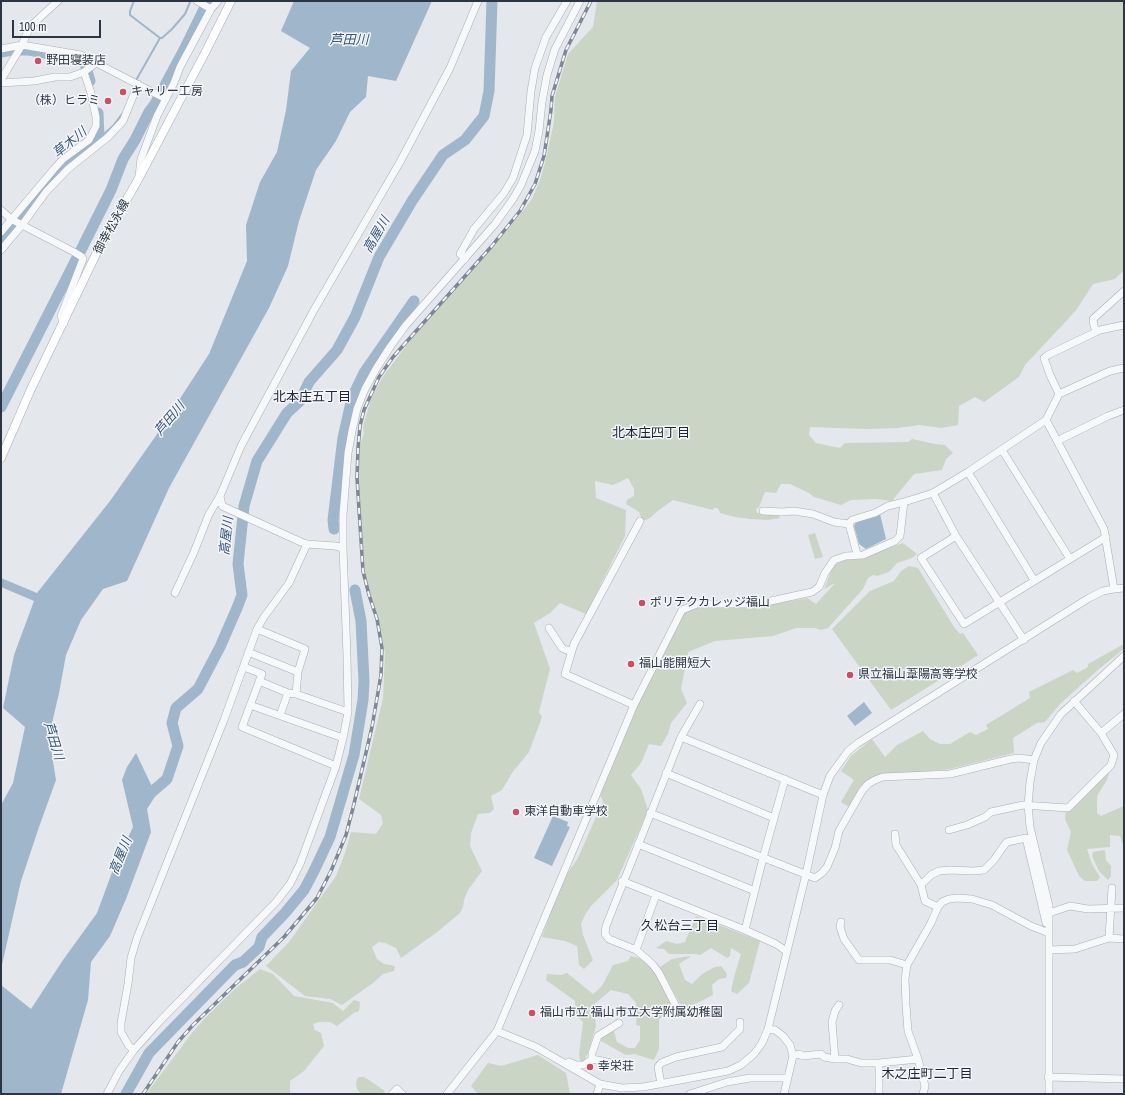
<!DOCTYPE html>
<meta charset="utf-8">
<style>
body{margin:0}
#map{position:relative;width:1125px;height:1095px;overflow:hidden;background:#e4e7ec;font-family:"Archivo Narrow",sans-serif}
canvas{display:block}
.frame{position:absolute;inset:0;border:2px solid #2c3544;pointer-events:none}
.scale{position:absolute;left:12px;top:20px;width:89px;height:18px;box-sizing:border-box;border:2px solid #2c3544;border-top:0;padding-left:5px;font-size:12px;line-height:14px;white-space:nowrap;color:#2c3544;-webkit-text-stroke:3px #f4f6f9;paint-order:stroke}
</style>
<div id="map">
<canvas width="1125" height="1095"></canvas>
<div class="frame"></div>
<div class="scale">100 m</div>
</div>
<script>
const ctx = document.querySelector('canvas').getContext('2d');
ctx.lineJoin = 'round';
function paint(path, color) { ctx.fillStyle = color; ctx.fill(path, 'evenodd'); }
const toPath = rows => new Path2D(rows.map(r => 'M' + r).join(''));
function stroke(path, color, width, dash) { ctx.strokeStyle = color; ctx.lineWidth = width; ctx.lineCap = dash ? 'butt' : 'round'; ctx.setLineDash(dash || []); ctx.stroke(path); }
function drawText(font, color, halo, rows, align = 'center') {
  ctx.font = font + ' "Archivo Narrow","Noto Sans JP",sans-serif'; ctx.lineWidth = 3; ctx.setLineDash([]); ctx.textBaseline = 'middle'; ctx.strokeStyle = halo; ctx.fillStyle = color; for (const [text, x, y, turn = 0] of rows) {
    ctx.save(); ctx.translate(x, y); ctx.rotate((+turn || 0) * Math.PI / 180); ctx.textAlign = isNaN(turn) ? turn : align; if (halo) ctx.strokeText(text, 0, 0); ctx.fillText(text, 0, 0); ctx.restore();
  }
}
paint(toPath([
 [597,1,1124,1,1124,270,1115,279,1093,284,1077,309,1069,318,1025,365,1019,377,984,402,975,397,959,406,958,425,941,428,920,425,897,428,867,429,810,427,809,435,816,443,840,448,845,443,908,442,912,439,935,444,945,445,953,453,946,459,942,470,914,474,892,501,876,499,851,500,841,505,814,497,809,493,790,484,781,484,776,493,765,492,759,507,756,509,757,513,779,516,780,518,768,520,750,519,735,517,720,513,718,508,713,508,713,510,673,500,659,510,650,518,643,521,639,512,626,504,627,500,634,496,634,489,628,478,613,485,595,481,596,498,626,510,625,536,586,614,560,603,550,613,534,623,550,669,539,712,542,717,529,752,512,773,502,790,491,796,494,809,490,813,478,814,471,833,470,846,482,871,468,890,464,900,463,907,460,913,436,933,401,958,396,948,385,943,379,942,372,947,377,959,384,964,395,966,394,971,383,974,373,983,342,1005,330,999,305,996,266,966,289,942,336,876,345,853,351,832,376,834,383,823,381,815,359,799,383,698,385,653,378,618,369,591,364,565,358,476,359,449,364,433,363,427,371,399,382,378,411,339,519,216,532,199,540,180,545,163,554,122,555,97,568,54,593,27],
 [815,533,823,557,815,559,808,535],
 [903,543,917,554,912,558,897,563,889,572,877,576,873,575,868,578,863,589,828,628,821,630,815,628,796,628,773,636,715,641,688,652,681,689,687,703,671,723,668,734,661,746,649,744,641,763,631,775,641,789,648,810,617,880,591,906,585,915,581,924,583,935,593,960,584,969,579,965,577,946,565,941,542,937,561,883,578,858,603,801,600,795,635,706,682,611,698,606,758,607,807,598,816,604,835,583,824,589,832,569,836,564,846,560,859,559],
 [909,566,918,568,954,627,960,634,963,633,978,655,946,676,891,710,832,629,870,591,894,581,901,571],
 [1124,644,1124,649,1100,668,1060,704,1045,722,1037,723,1013,738,1014,753,950,769,877,776,869,779,861,786,849,807,841,802,854,780,841,771,851,756,872,739,885,757,897,745,923,731,930,739,940,744,950,744,970,732,976,735,988,729,986,725,1030,698,1029,692,1073,670,1077,673,1088,667,1088,664],
 [1110,770,1107,780,1097,796,1097,813,1101,816,1124,806,1124,848,1120,836,1110,835,1110,847,1087,849,1092,864,1100,877,1097,881,1085,881,1079,876,1067,850,1071,832,1065,819,1066,810],
 [1105,850,1106,860,1111,866,1111,876,1108,880,1099,871,1092,856,1093,852],
 [696,916,760,941,749,983,737,994,731,991,734,977,741,954,731,948,730,956,727,958,711,948,700,955,695,954,669,954,664,949,656,948,666,941,677,944,685,942],
 [631,956,639,958,649,965,655,973,661,982,671,1005,659,1020,659,1049,654,1060,634,1054,626,1055,601,1041,602,1034,613,1028,617,1042,628,1048,635,1048,640,1040,640,1026,636,1025,637,1014,636,1003,628,994,611,990,589,1009,595,1017,596,1026,588,1053,584,1061,580,1061,579,1054,583,1022,576,1015,575,1001,546,980,547,974,561,975,567,973,593,994,602,986,613,965,628,961],
 [689,956,690,957,679,964,685,980,692,984,702,974,715,967,721,966,727,974,726,978,719,979,712,985,713,995,697,1003,683,1009,660,967,672,959],
 [260,969,273,974,294,996,333,1003,343,1011,354,1000,360,1002,359,1011,354,1013,337,1026,330,1022,319,1022,313,1024,315,1030,321,1033,324,1046,304,1071,290,1081,290,1094,146,1094,192,1033,206,1017,236,988],
 [538,1055,566,1073,570,1094,478,1094,471,1086,488,1063,501,1066],
 [359,1077,364,1077,369,1080,385,1091,383,1094,361,1094,357,1089,356,1084,357,1079]
]), '#cad5c5');
paint(toPath([
 [294,1,432,1,396,81,368,76,366,97,350,112,336,141,316,170,299,221,288,266,269,308,169,488,127,581,103,589,81,620,66,655,59,693,49,736,56,780,39,827,21,881,1,969,1,805,13,783,25,727,3,708,14,655,34,601,1,587,1,578,37,593,110,501,155,437,209,354,247,261,246,225,260,182,277,152,286,110,291,71,310,48,281,31],
 [880,514,886,539,866,549,859,544,854,526,857,520],
 [864,702,872,713,855,726,847,716],
 [136,753,156,795,147,809,151,832,126,899,110,936,91,962,88,1000,61,1094,1,1094,1,985,31,1009,63,960,97,913,114,867,133,827,122,780,127,767],
 [553,816,568,822,567,826,570,827,552,866,534,858]
]), '#a0b6cb');
stroke(toPath([
 [134,1,130,11,130,15,160,38],
 [135,82,160,38,162,38,172,29,185,14,190,2],
 [99,138,113,126,122,114]
]), '#a0b6cb', 2);
stroke(toPath([
 [1,52,12,50,29,50,50,54,80,58,84,61,90,81],
 [1,241,42,188,61,167,99,138,98,113],
 [1,407,83,246,111,190,123,159,135,140,149,112,155,104,186,46,208,1],
 [334,529,333,520,343,438,352,398,364,373,414,301],
 [144,802,145,798,167,779,178,746,172,723,176,708,198,689,220,647,237,608,242,595,238,564,244,506,257,461,287,413,300,401,309,382,337,350,355,317,379,257,412,201,443,155,465,140,484,116,489,91,492,1],
 [126,1094,149,1053,235,965,243,962,259,947,262,937,285,913,304,890,314,871,330,837,354,755,363,700,364,681,361,621,355,590]
]), '#a0b6cb', 11);
const minor = toPath([
 [197,1,211,9],
 [1,49,22,45,81,55,166,99],
 [1,80,22,45,28,31,35,22,58,1],
 [1,83,34,81,55,77,70,77,84,72,96,63],
 [139,176,141,159,157,116,174,83,180,67,211,9,218,1],
 [1,210,11,219,22,225,74,252,82,257,83,259,61,316,64,323],
 [1,232,54,169,63,159,89,140,96,126,96,117,91,93,84,72],
 [1,250,22,225,46,192,68,169,108,137,123,121,138,84],
 [465,259,460,254,474,229,504,193,513,178,527,135,531,91,535,68,546,37,567,1],
 [1096,332,1094,326,1093,319,1124,291],
 [1059,394,1110,371,1124,368],
 [1046,420,1104,529,1114,589],
 [1057,441,1108,416,1124,410],
 [1002,450,1070,559],
 [968,472,1034,580],
 [933,493,956,536,1024,640],
 [220,496,222,506,301,542,307,544,335,546,343,548],
 [763,511,782,512,794,511,813,514,834,522,849,524,857,554],
 [849,524,852,520,875,513,888,506,904,502],
 [956,536,921,558,964,624,1106,537],
 [175,593,194,552,209,514,220,496,241,446,314,310,400,162,450,68,478,1],
 [549,628,562,648,571,652],
 [257,629,305,649,298,672],
 [248,652,298,672,296,694],
 [244,667,262,674,242,727,336,766],
 [259,681,288,693,296,694,348,712],
 [250,705,343,738],
 [634,705,565,674,574,644,640,521],
 [280,715,288,693],
 [1101,733,1124,714],
 [681,737,823,795],
 [666,773,774,818],
 [650,813,815,878,822,873,827,867,835,848,839,831,862,791,868,784,875,780,883,777,950,774,1011,759,1019,758,1034,760],
 [949,830,967,825,985,817,991,812,1023,805,1068,808,1111,765,1114,755,1101,733,1074,701],
 [895,834,896,845,921,885,925,901,938,907],
 [638,844,755,891],
 [622,881,745,930,776,944,786,951],
 [921,885,931,875,939,871,950,870,973,871,984,870,994,860,1003,847,1007,842,1026,838,1046,923],
 [1046,914,1070,906,1088,909,1124,908],
 [841,922,840,927,844,939,859,960,890,960,907,965],
 [745,930,763,858,785,779],
 [1109,938,1112,888],
 [636,950,656,895],
 [1049,950,1075,949,1109,938,1124,939],
 [678,1010,659,973,653,965,647,959,636,950,609,939,605,934,606,926,681,737,700,704],
 [768,1029,775,1030,783,1036,790,1045,793,1056,784,1094],
 [497,1031,536,1047,600,1084,622,1088,643,1087,728,1071,741,1065,754,1054,762,1043,768,1029,806,874,823,795,830,776,848,751,858,743,1089,598,1103,591,1114,589,1124,588],
 [134,1050,129,1046,121,1032,121,1023,128,984,131,958,137,938,224,720,257,629,264,617,289,583,307,544],
 [793,1056,799,1054,803,1056,821,1054,824,1057,835,1059,847,1059,861,1063,879,1063,918,1059],
 [592,1059,617,1064],
 [835,1059,832,1022,835,1011,839,1005],
 [569,1062,576,1065,584,1065,592,1059,592,1053,598,1036,619,1023],
 [1048,1077,1124,1079],
 [661,1084,658,1067,661,1063,676,1057,722,1047,740,1029,740,1022],
 [107,1094,119,1071,134,1050,158,1023,276,902,290,884,300,864,336,766,343,738,348,712,347,656,343,548,343,515,348,453,352,431,357,409,365,389,376,369,390,347,406,325,495,224,513,199,521,185,535,151,539,131,542,102,547,75,555,49,580,1],
 [392,1094,397,1089,402,1094],
 [447,1094,497,1031,634,705,682,610,697,604,757,604,812,592,819,587,825,573,834,560,846,556,863,555,895,541,900,536,904,502,933,493,968,472,1046,420,1059,394,1050,375,1044,358,1048,355,1100,330,1124,325],
 [597,1094,600,1084],
 [690,1094,727,1082,750,1078,787,1078],
 [879,1094,879,1063],
 [923,1094,925,1086,918,1059,908,1031,906,1005,905,979,907,965,931,923,938,907,942,902,949,899,957,898,972,899,992,905,1031,926,1049,933],
 [1049,1094,1049,906,1030,827,1028,805,1030,782,1034,760,1041,743,1061,714,1124,656]
]);
const major = toPath([
 [1,458,31,389,98,250,139,178,206,51,231,1]
]);
stroke(minor, '#a9aeb6', 8);
stroke(major, '#a3acb7', 9);
stroke(minor, '#f7f8fa', 7);
stroke(major, '#fff', 8);
const rail = toPath([
 [143,1094,178,1042,193,1025,284,937,317,898,331,871,346,835,353,808,372,727,381,675,382,648,377,619,369,595,363,571,357,478,358,449,360,426,364,410,379,377,393,357,491,247,520,211,535,184,544,156,551,110,552,96,566,50,591,1]
]);
stroke(rail, '#7e8795', 3.5);
stroke(rail, '#f4f6f9', 2, [6]);
for (const [x, y, r, color] of [
 [38,61,4,"#cd4d63"],
 [123,92,4,"#cd4d63"],
 [108,101,4,"#cd4d63"],
 [642,603,4,"#cd4d63"],
 [631,664,4,"#cd4d63"],
 [850,675,4,"#cd4d63"],
 [516,812,4,"#cd4d63"],
 [532,1013,4,"#cd4d63"],
 [590,1067,4,"#cd4d63"]
]) { const dot = new Path2D(); dot.arc(x, y, r, 0, 2 * Math.PI); ctx.fillStyle = color; ctx.fill(dot); stroke(dot, '#f4f6f9', 1.5); }
drawText('12px', '#2c3544', '#f4f6f9', [
 ["野田寝装店",46,61],
 ["キャリー工房",131,92],
 ["（株）ヒラミ",100,101,"right"],
 ["ポリテクカレッジ福山",650,603],
 ["福山能開短大",639,664],
 ["県立福山葦陽高等学校",858,675],
 ["東洋自動車学校",524,812],
 ["福山市立 福山市立大学附属幼稚園",540,1013],
 ["幸栄荘",598,1067]
], 'left');
drawText('12px', '#2c3544', '#f4f6f9', [
 ["御幸松永線",112,227,-61]
]);
drawText('italic 13px', '#365578', '#f4f6f9', [
 ["芦田川",349,41],
 ["草木川",70,143,-39],
 ["高屋川",377,235,-60],
 ["芦田川",170,419,-50],
 ["高屋川",227,536,-84],
 ["芦田川",53,741,73],
 ["高屋川",121,856,-68]
]);
drawText('13px', '#1e2635', '#f4f6f9', [
 ["北本庄五丁目",312,398],
 ["北本庄四丁目",651,434],
 ["久松台三丁目",680,927],
 ["木之庄町二丁目",927,1075]
]);
</script>
